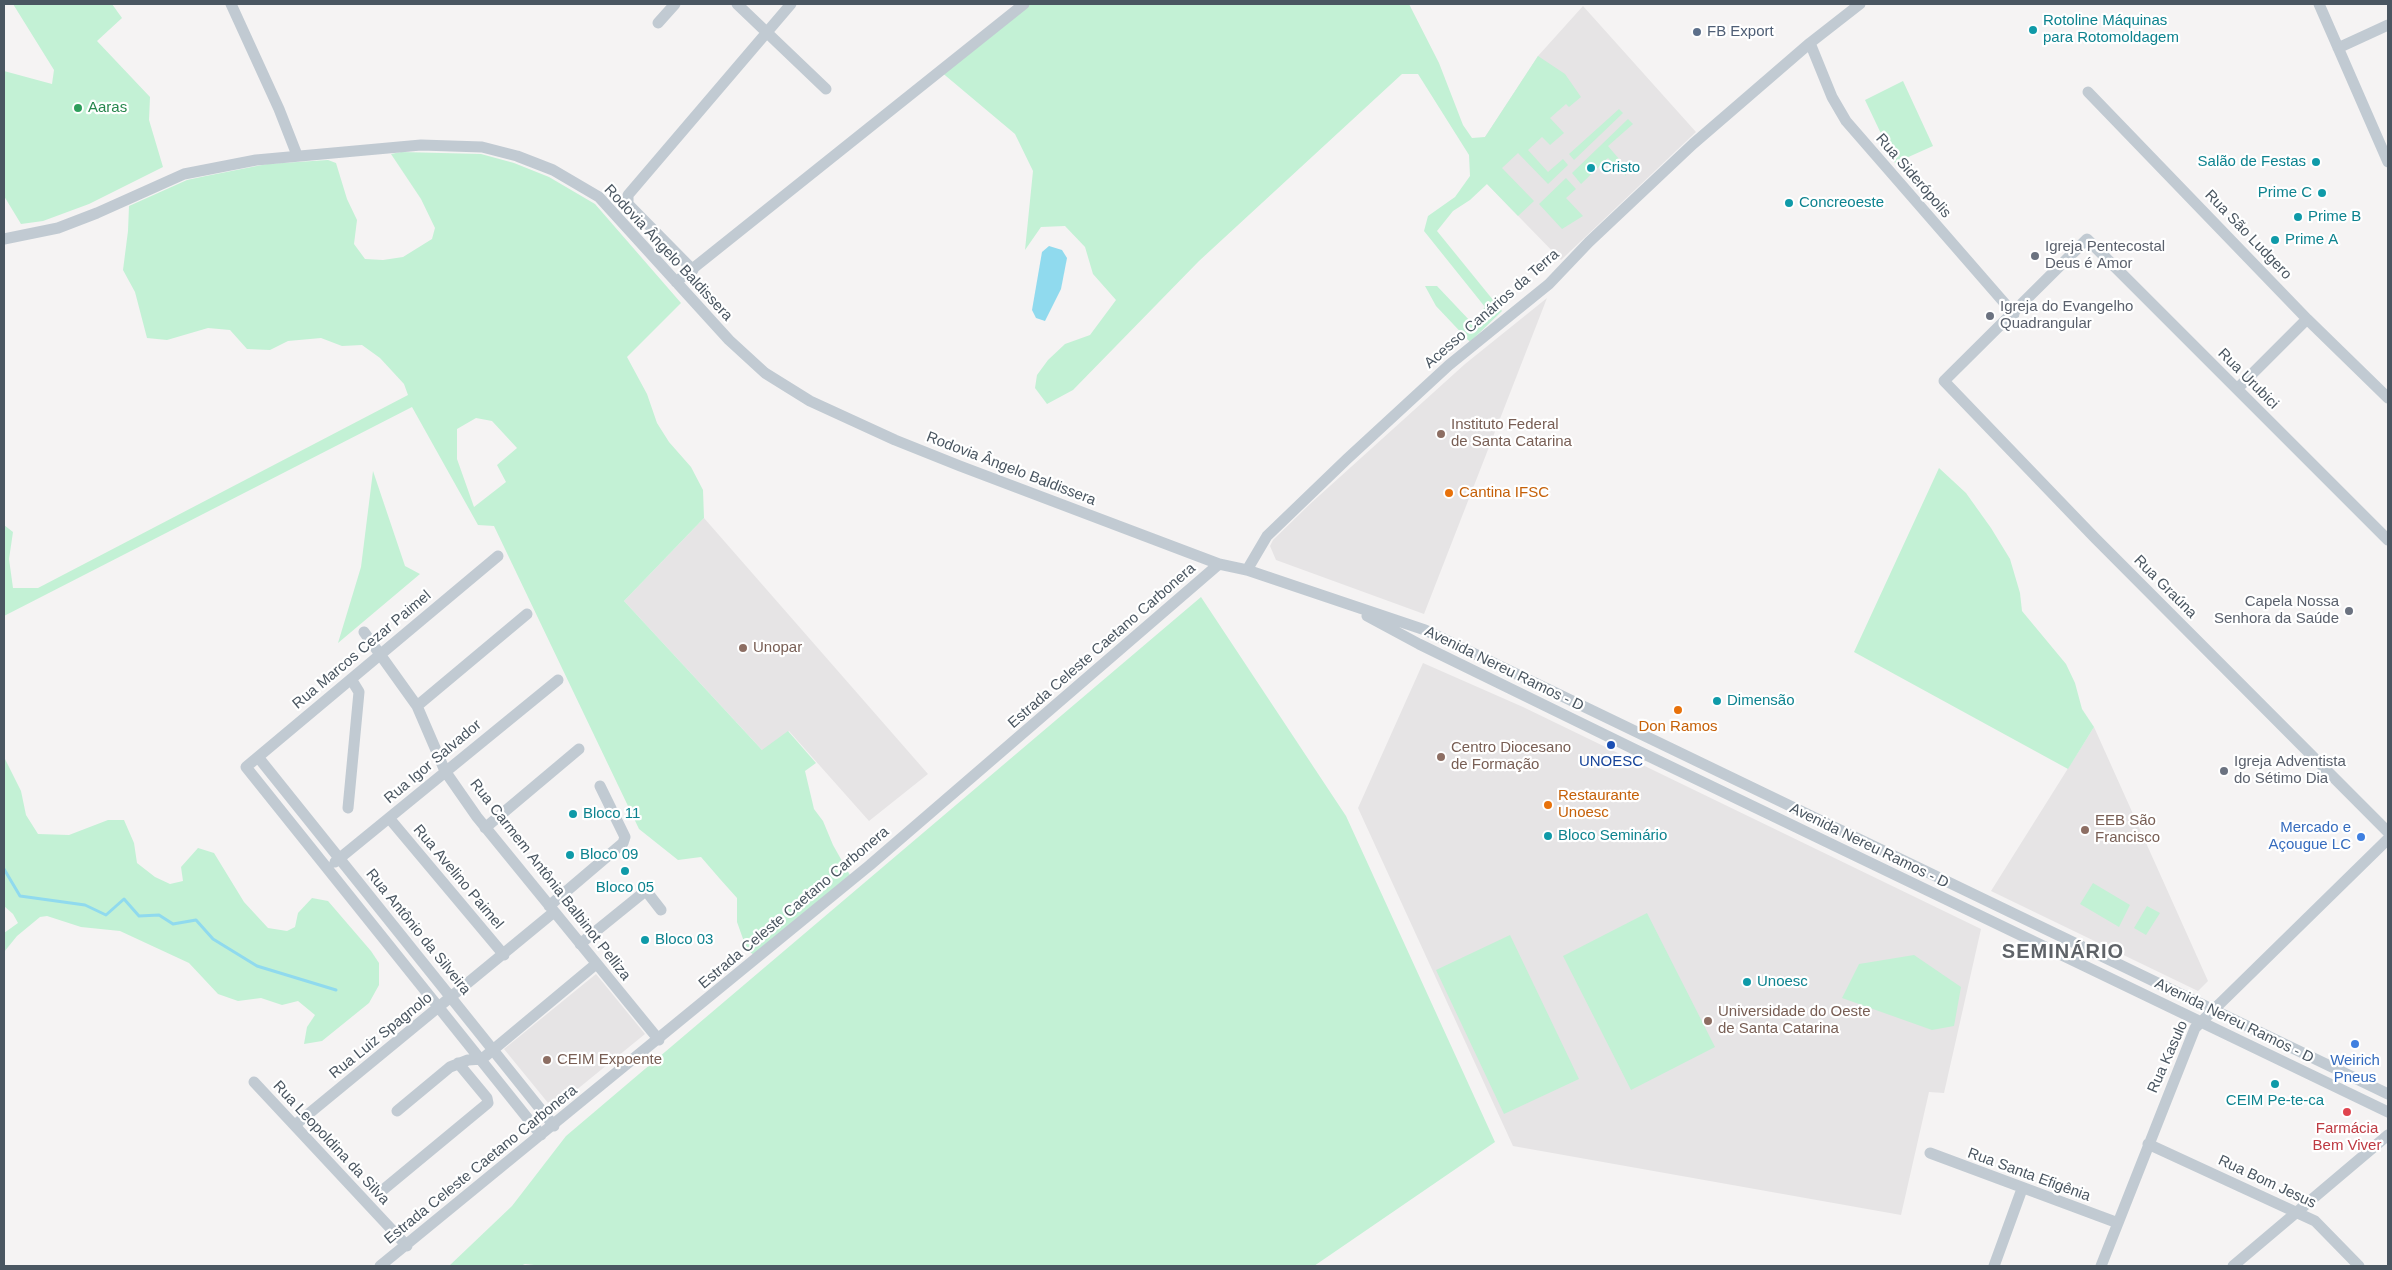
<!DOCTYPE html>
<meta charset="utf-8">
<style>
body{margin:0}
#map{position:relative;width:2392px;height:1270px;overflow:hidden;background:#f5f3f3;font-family:Helvetica,sans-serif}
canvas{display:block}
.frame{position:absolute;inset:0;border:5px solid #4a5661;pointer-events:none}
</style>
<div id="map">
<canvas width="2392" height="1270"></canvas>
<div class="frame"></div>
</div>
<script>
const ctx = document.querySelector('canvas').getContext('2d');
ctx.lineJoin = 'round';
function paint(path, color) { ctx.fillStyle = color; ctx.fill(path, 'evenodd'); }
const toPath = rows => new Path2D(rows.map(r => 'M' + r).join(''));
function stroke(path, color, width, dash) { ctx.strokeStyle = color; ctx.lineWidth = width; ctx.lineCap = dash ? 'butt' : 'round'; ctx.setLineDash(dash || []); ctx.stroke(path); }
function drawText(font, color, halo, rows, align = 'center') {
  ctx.font = font + ' Helvetica,sans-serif'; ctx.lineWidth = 4.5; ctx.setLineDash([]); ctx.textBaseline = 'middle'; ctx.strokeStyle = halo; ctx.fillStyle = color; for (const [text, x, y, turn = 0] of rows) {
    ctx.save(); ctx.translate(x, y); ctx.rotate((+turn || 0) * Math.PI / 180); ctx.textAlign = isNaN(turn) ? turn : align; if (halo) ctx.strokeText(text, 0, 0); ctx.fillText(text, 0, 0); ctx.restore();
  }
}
paint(toPath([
 [1583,6,1696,132,1561,260,1487,184,1485,137,1538,56],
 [1547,298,1424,614,1276,560,1270,546,1273,540,1310,504,1465,364],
 [704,518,928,774,869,821,789,731,763,751,624,601],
 [1423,663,1523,707,1981,929,1944,1093,1929,1092,1901,1215,1513,1146,1358,808],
 [2094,727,2208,981,2198,991,1991,891],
 [596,974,645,1034,553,1109,504,1049]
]), '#e6e4e5');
paint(toPath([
 [13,4,112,4,122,18,97,41,150,97,149,120,163,167,89,204,43,221,21,224,4,196,4,71,52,84,54,70],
 [1024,4,1409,4,1439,63,1463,125,1472,138,1485,137,1538,56,1565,74,1581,97,1569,107,1566,104,1550,118,1564,133,1550,145,1542,137,1528,150,1548,172,1563,159,1568,165,1548,184,1518,153,1502,168,1534,201,1518,216,1487,184,1470,200,1453,211,1437,231,1502,311,1470,342,1436,306,1425,286,1437,286,1472,323,1485,307,1424,231,1428,216,1455,197,1470,176,1469,155,1418,74,1402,74,1199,261,1073,390,1047,404,1035,388,1037,375,1048,360,1065,344,1090,335,1116,300,1093,274,1085,247,1065,226,1041,227,1025,250,1033,171,1015,134,940,71],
 [1903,81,1933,146,1895,163,1865,100],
 [1619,109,1623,113,1574,160,1569,154],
 [1628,119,1633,124,1608,146,1625,166,1626,176,1608,158,1581,184,1572,173],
 [401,152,481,154,514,163,549,177,595,204,681,303,627,357,647,394,657,423,669,442,691,467,703,490,704,518,624,601,762,750,788,731,816,763,805,771,814,809,823,821,833,845,851,877,754,955,747,950,737,922,737,898,720,879,701,857,678,860,639,829,494,526,478,525,412,407,4,616,4,525,13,532,9,559,13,588,38,588,408,395,404,384,380,358,362,345,342,346,321,338,288,341,270,350,247,349,230,330,208,328,167,340,147,338,135,292,123,270,128,231,129,206,187,180,206,176,267,164,328,160,336,163,347,199,357,220,354,244,365,259,383,260,403,257,432,239,435,228,421,199,391,154],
 [476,418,492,421,517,448,497,465,506,482,474,507,457,459,457,429],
 [1566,178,1576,189,1566,198,1583,216,1562,229,1539,204],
 [1939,468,1966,493,1991,528,2010,559,2020,593,2022,611,2066,664,2075,683,2082,709,2094,727,2068,769,1854,652],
 [373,471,405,566,420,574,338,643,361,567],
 [1201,597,1346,816,1495,1142,1314,1266,543,1266,525,1264,520,1266,449,1266,512,1206,566,1136],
 [4,757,21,791,26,815,38,834,69,835,108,820,124,820,134,843,137,863,155,877,170,884,183,881,181,867,198,848,214,853,244,902,268,928,287,931,295,927,298,913,312,898,328,901,371,951,379,963,379,985,369,1003,322,1041,304,1044,307,1027,315,1015,298,1001,282,1005,261,998,238,1001,218,994,189,963,120,931,81,927,47,916,40,917,17,936,4,952,4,933,18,923,13,914,4,906],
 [2093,883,2130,905,2119,927,2080,904],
 [2147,906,2160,913,2146,935,2134,928],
 [1647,913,1715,1047,1631,1090,1563,956],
 [1510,935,1579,1079,1504,1114,1436,970],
 [1914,955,1961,987,1954,1026,1932,1030,1842,998,1859,964]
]), '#c3f1d5');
paint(toPath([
 [1049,246,1062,250,1067,258,1061,289,1045,321,1036,318,1032,310,1042,252]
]), '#90daee');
stroke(toPath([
 [4,869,20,896,85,905,106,915,124,899,139,916,159,915,173,924,196,920,213,939,257,966,336,990]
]), '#90daee', 3);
stroke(toPath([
 [231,4,279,109,297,155],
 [737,4,826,89],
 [2319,4,2388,162],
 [658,23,675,4],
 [1810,43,1832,97,1846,121,2014,314],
 [2338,48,2388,25],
 [2088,92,2307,319,2388,398],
 [4,239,58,228,97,213,184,174,256,160,421,145,482,147,517,156,553,170,599,197,729,340,765,373,810,401,895,440,960,466,1219,564,1247,570,1425,630,2388,1094],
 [693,270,628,204,628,195,791,4],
 [676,282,1024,4],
 [2237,389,2307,319],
 [2388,540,2087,239,1944,381,2094,537,2388,832],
 [498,556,246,767,541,1135],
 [1247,570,1267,536,1347,459,1449,365,1549,284,1589,242,1693,144,1810,43,1860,4],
 [1367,616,1419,644,1638,751,2388,1112],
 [364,632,417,706,445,771,477,817,659,1040],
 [417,706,527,614],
 [258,757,554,1126],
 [348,808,359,692,351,679],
 [389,818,504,955],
 [485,828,579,749],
 [335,862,558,680],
 [549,906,623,843,625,837,600,786],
 [580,944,643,893,647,892,661,910],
 [254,1082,407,1246],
 [397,1111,450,1067,468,1060,482,1059,596,964],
 [295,1125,554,912],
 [2148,1144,2315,1221,2359,1266],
 [1930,1153,2118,1223],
 [378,1194,488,1103,487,1098,458,1063],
 [380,1266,870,865,1219,564],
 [1994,1266,2022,1189],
 [2101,1266,2195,1028,2388,839],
 [2233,1266,2388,1135]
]), '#c1cad2', 11);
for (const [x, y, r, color] of [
 [2033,30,5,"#0f9aa8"],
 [1697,32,5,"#5c6f8a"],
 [78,108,5,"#2e9e5b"],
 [2316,162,5,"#0f9aa8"],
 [1591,168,5,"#0f9aa8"],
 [2322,193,5,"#0f9aa8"],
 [1789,203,5,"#0f9aa8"],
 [2298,217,5,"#0f9aa8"],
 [2275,240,5,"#0f9aa8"],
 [2035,256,5,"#6b7280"],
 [1990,316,5,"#6b7280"],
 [1441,434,5,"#8d6e63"],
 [1449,493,5,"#e8710a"],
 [2349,611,5,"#6b7280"],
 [743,648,5,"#8d6e63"],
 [1717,701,5,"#0f9aa8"],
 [1678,710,5,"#e8710a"],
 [1611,745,5,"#1a4fb4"],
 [1441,757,5,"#8d6e63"],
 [2224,771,5,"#6b7280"],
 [1548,805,5,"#e8710a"],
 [573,814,5,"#0f9aa8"],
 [2085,830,5,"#8d6e63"],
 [1548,836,5,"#0f9aa8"],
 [2361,837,5,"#3f7fe0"],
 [570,855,5,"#0f9aa8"],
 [625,871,5,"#0f9aa8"],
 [645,940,5,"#0f9aa8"],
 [1747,982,5,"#0f9aa8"],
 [1708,1021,5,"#8d6e63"],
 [2355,1044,5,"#3f7fe0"],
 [547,1060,5,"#8d6e63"],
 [2275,1084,5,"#0f9aa8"],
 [2347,1112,5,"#e0444e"]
]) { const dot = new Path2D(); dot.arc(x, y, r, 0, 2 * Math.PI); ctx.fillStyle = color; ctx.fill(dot); stroke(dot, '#fff', 2); }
drawText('15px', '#0d838f', '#fff', [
 ["Rotoline Máquinas",2043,21],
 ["para Rotomoldagem",2043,38],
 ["Salão de Festas",2306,162,"right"],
 ["Cristo",1601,168],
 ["Prime C",2312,193,"right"],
 ["Concreoeste",1799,203],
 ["Prime B",2308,217],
 ["Prime A",2285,240],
 ["Dimensão",1727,701],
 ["Bloco 11",583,814],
 ["Bloco Seminário",1558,836],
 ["Bloco 09",580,855],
 ["Bloco 05",625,888,"center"],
 ["Bloco 03",655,940],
 ["Unoesc",1757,982],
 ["CEIM Pe-te-ca",2275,1101,"center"]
], 'left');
drawText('15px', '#4e5e75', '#fff', [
 ["FB Export",1707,32]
], 'left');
drawText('15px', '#27864d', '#fff', [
 ["Aaras",88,108]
], 'left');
drawText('15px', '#4a5661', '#fff', [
 ["Rua Siderópolis",1913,176,49],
 ["Rua São Ludgero",2248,235,46],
 ["Rodovia Ângelo Baldissera",668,253,47],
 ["Acesso Canários da Terra",1492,309,-41],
 ["Rua Urubici",2248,379,45],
 ["Rodovia Ângelo Baldissera",1011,469,21],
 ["Rua Graúna",2165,587,45],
 ["Estrada Celeste Caetano Carbonera",1102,646,-41],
 ["Rua Marcos Cezar Paimel",362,650,-40],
 ["Avenida Nereu Ramos - D",1504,669,26],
 ["Rua Igor Salvador",433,762,-40],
 ["Avenida Nereu Ramos - D",1869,846,26],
 ["Rua Avelino Paimel",458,877,50],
 ["Rua Carmem Antônia Balbinot Pelliza",550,880,52],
 ["Estrada Celeste Caetano Carbonera",794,908,-40],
 ["Rua Antônio da Silveira",418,932,51],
 ["Avenida Nereu Ramos - D",2234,1021,26],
 ["Rua Luiz Spagnolo",381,1036,-39],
 ["Rua Kasulo",2168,1057,-66],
 ["Rua Leopoldina da Silva",331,1143,47],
 ["Estrada Celeste Caetano Carbonera",481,1165,-39],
 ["Rua Santa Efigênia",2029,1175,20],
 ["Rua Bom Jesus",2267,1182,25]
]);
drawText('15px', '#5b616d', '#fff', [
 ["Igreja Pentecostal",2045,247],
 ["Deus é Amor",2045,264],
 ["Igreja do Evangelho",2000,307],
 ["Quadrangular",2000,324],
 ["Capela Nossa",2339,602,"right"],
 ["Senhora da Saúde",2339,619,"right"],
 ["Igreja Adventista",2234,762],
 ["do Sétimo Dia",2234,779]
], 'left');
drawText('15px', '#785e54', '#fff', [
 ["Instituto Federal",1451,425],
 ["de Santa Catarina",1451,442],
 ["Unopar",753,648],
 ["Centro Diocesano",1451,748],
 ["de Formação",1451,765],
 ["EEB São",2095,821],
 ["Francisco",2095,838],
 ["Universidade do Oeste",1718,1012],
 ["de Santa Catarina",1718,1029],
 ["CEIM Expoente",557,1060]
], 'left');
drawText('15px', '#c56008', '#fff', [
 ["Cantina IFSC",1459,493],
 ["Don Ramos",1678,727,"center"],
 ["Restaurante",1558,796],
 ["Unoesc",1558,813]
], 'left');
drawText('15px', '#164399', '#fff', [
 ["UNOESC",1611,762]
]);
drawText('15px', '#366cbe', '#fff', [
 ["Mercado e",2351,828],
 ["Açougue LC",2351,845],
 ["Weirich",2355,1061,"center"],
 ["Pneus",2355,1078,"center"]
], 'right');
drawText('15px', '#be3a42', '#fff', [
 ["Farmácia",2347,1129],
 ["Bem Viver",2347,1146]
]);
ctx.letterSpacing = '1px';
drawText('bold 20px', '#5f6368', '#fff', [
 ["SEMINÁRIO",2063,952]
]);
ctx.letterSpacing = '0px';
</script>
